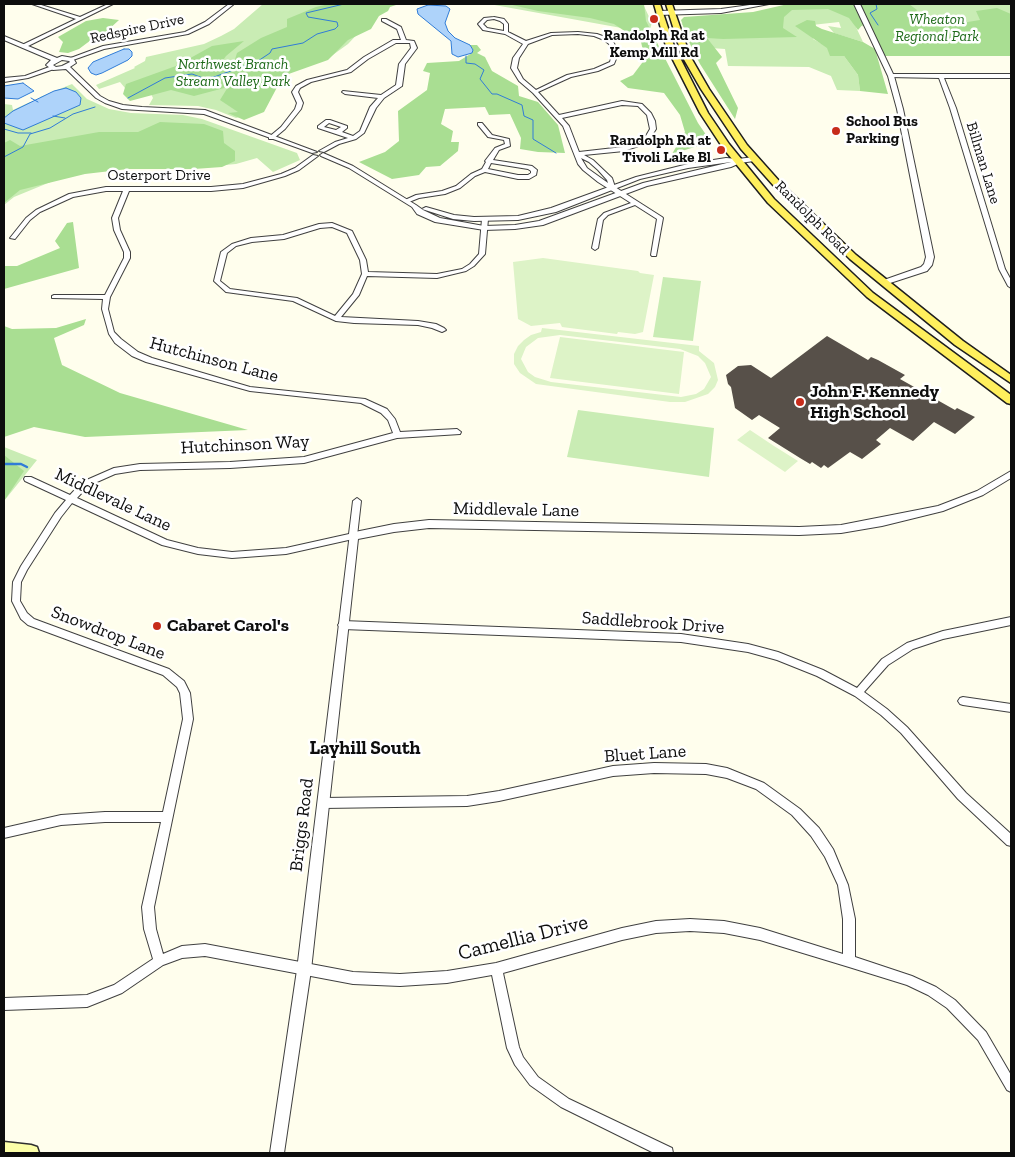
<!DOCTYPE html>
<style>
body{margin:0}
#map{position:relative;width:1015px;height:1157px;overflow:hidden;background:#fffeed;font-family:"Zilla Slab",serif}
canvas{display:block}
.frame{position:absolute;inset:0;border:5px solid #0d0d0d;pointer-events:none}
</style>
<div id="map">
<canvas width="1015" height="1157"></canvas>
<div class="frame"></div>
</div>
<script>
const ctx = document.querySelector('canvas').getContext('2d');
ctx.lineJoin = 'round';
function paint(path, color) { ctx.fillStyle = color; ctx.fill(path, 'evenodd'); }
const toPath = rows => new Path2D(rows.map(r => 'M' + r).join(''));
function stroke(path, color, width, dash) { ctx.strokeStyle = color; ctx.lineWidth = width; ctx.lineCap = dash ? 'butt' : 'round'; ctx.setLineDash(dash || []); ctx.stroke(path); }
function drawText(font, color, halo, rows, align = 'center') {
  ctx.font = font + ' "Zilla Slab",serif'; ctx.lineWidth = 5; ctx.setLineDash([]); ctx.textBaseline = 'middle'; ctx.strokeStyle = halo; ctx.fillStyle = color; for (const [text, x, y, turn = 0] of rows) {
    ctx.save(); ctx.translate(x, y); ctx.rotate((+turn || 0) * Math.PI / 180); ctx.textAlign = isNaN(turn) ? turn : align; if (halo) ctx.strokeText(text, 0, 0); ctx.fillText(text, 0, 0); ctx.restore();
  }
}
paint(toPath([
 [263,4,395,4,379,11,348,44,330,57,276,71,262,111,236,118,216,110,198,106,149,105,153,98,151,94,125,88,120,82,99,89,96,85,135,68,134,67,145,61,146,57,204,44,221,36,234,29],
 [489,4,643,4,652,23,650,29,627,29],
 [806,4,858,4,868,27,855,25,863,42,834,33,828,26,841,28,839,22,812,25,813,39,844,56,858,75,860,91,837,90,831,76,809,67,728,66,725,49,696,47,682,24,688,20,705,21],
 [863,4,1011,4,1011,54,887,54],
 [72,84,87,99,109,109,131,113,183,115,202,119,297,153,300,160,273,172,257,158,236,164,194,168,130,168,70,174,14,197,4,205,4,104,12,105,13,110,30,102,37,105,47,100,40,97],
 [663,277,701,281,693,341,653,337],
 [578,410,714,428,709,477,567,457],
 [4,447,37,460,4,501]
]), '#c9ecb4');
paint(toPath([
 [329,4,399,4,390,7,388,11,379,16,371,29,348,40,328,60,283,76,264,112,244,120,228,113,238,112,220,100,228,87,194,96,171,90,130,101,123,94,126,84,176,66,212,46,244,41,226,56,215,72,232,69,237,53,261,38,287,27,287,19,316,7],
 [508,4,644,4,646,21,698,123,711,142,672,154,685,132,680,115,664,93,628,88,620,81,633,75,645,59,641,42,614,24,590,18,538,11],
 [788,4,853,4,864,23,858,30,849,18,828,9,792,10,784,17,783,28,797,37,723,39,707,38,722,57,716,63,738,108,735,119,700,64,688,40,681,20,684,17,753,12],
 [857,4,909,4,917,10,914,16,919,25,937,27,980,20,976,11,997,8,1011,14,1011,56,883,56],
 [103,18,119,20,107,31,99,34,79,49,68,53,59,52,63,42,58,37,86,21],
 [807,20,815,21,816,26,822,29,863,42,875,49,888,94,860,91,858,75,844,56,830,56,827,48,795,26],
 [470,45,477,45,481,50,477,53,485,57,492,71,518,86,519,96,538,102,558,125,565,153,538,152,520,149,521,138,510,114,489,115,485,107,445,109,441,124,453,131,451,142,459,142,458,151,440,166,426,167,419,175,392,179,359,162,385,152,399,141,398,111,427,90,430,73,423,71,427,63,459,61,472,53,473,50],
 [160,122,204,124,223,131,224,143,235,151,235,161,222,167,194,169,128,169,85,174,20,190,4,203,4,143,10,140,20,146,99,132,138,132],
 [73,222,79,268,4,289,4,266,17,266,60,248,55,241,67,223],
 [86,319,84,325,54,338,62,365,120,393,248,430,85,437,34,427,4,437,4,326,12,329,56,328],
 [4,455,24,471,4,501]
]), '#a9de92');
paint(toPath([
 [543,258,638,271,640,273,654,275,643,332,635,334,618,332,617,334,562,327,560,323,531,326,518,319,513,262],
 [542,328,699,346,699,351,714,363,718,380,715,387,708,394,685,402,670,402,536,384,520,373,514,364,514,354,518,346,524,340,531,335,541,332],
 [560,335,680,349,698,356,705,363,711,377,704,389,696,394,681,397,551,382,535,377,528,372,521,359,526,347,538,338],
 [560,337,684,352,679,394,550,378],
 [750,430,774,446,798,461,785,472,737,440]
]), '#ddf3c7');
const water = toPath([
 [428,5,446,6,450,9,445,23,448,31,455,38,470,45,473,50,472,53,458,57,452,54,451,41,418,14,417,9,428,5],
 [124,49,129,49,132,52,132,56,128,60,102,73,96,75,91,73,88,68,93,62,124,49],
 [23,83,34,91,18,99,4,98,4,86,23,83],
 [66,88,76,92,81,98,80,105,23,130,4,123,4,118,13,111,54,91,66,88]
]);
paint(water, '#aed3fa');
stroke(water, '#307cd7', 1);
stroke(toPath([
 [356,4,381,4],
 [876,4,877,9,870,13,878,25],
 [466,56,466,63,475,64,484,70,480,79,492,94,497,94,522,105,524,116,533,120,533,139,556,153],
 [31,98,38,102],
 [128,98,165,78,192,74,203,78,214,77,258,61,270,53,272,49,303,43,317,34,335,29,338,26,337,22,308,17,306,13,344,4],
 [53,116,65,118],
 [4,129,18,133,31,133],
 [4,157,23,147,30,134,50,128,73,114,95,107]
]), '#307cd7', 1);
stroke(toPath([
 [4,464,21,464,27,467]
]), '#307cd7', 2.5);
paint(toPath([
 [827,336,868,360,871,357,878,360,905,375,900,379,955,410,957,408,975,417,955,434,934,422,913,441,890,428,876,440,881,444,862,459,850,452,828,468,824,465,821,468,812,462,810,464,800,458,768,438,780,428,759,415,752,420,735,408,731,387,728,384,726,375,738,366,751,365,771,378]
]), '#575049');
const minor = toPath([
 [32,4,38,4,80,17,108,4,113,4,24,48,22,47,22,45,76,19,32,4],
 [229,4,234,4,209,24,188,34,104,49,73,60,68,59,103,46,185,32,205,22,229,4],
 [494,17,504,19,508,24,508,32,526,41,551,33,578,32,597,34,608,38,614,43,618,54,614,64,598,71,571,77,538,92,559,115,622,101,642,104,651,113,655,121,656,129,647,143,624,151,584,155,593,160,612,178,615,187,662,217,663,218,656,256,652,256,651,255,657,219,635,205,608,215,603,220,598,248,595,250,592,248,598,219,604,213,631,203,598,182,583,170,578,164,563,126,533,93,519,81,511,68,513,58,523,44,505,34,483,30,478,24,484,18,494,17],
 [494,19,500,21,504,24,504,31,487,28,483,24,487,20,494,19],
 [578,34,594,36,604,40,609,44,612,54,610,62,594,69,567,75,536,90,523,79,517,68,519,58,528,44,552,35,578,34],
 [622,105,638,106,647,115,650,129,643,141,623,147,579,152,569,126,562,118,622,105],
 [581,158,589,162,598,170,607,180,608,183,587,168,581,158],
 [382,19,386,19,401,27,406,40,414,41,417,48,405,64,402,86,384,98,376,108,364,133,356,139,339,144,324,152,319,151,335,142,348,138,318,128,318,126,326,120,330,120,347,126,347,128,342,132,353,136,360,131,370,107,378,98,345,94,342,92,343,91,381,95,396,85,399,64,411,48,410,43,396,43,368,59,351,72,311,82,300,88,298,92,303,103,301,109,285,129,273,139,269,139,269,137,281,127,295,109,297,103,292,92,296,86,307,80,347,70,364,57,393,40,401,40,397,29,382,21,382,19],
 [329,123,341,127,336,130,324,127,329,123],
 [52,66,54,67,54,69,28,78,4,82,4,78,25,76,52,66],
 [891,74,1011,74,1011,78,944,78,956,108,1005,269,1011,280,1011,288,1008,286,999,269,950,108,939,78,889,77,889,75,891,74],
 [478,123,482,123,492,135,509,139,510,146,499,150,493,160,532,166,537,170,536,175,529,179,518,179,485,172,475,176,460,188,445,194,419,198,409,202,405,202,405,200,416,195,442,191,456,186,471,174,482,169,486,162,485,161,495,148,505,144,504,140,488,137,478,125,478,123],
 [491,163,528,169,531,171,531,173,528,175,518,175,488,169,491,163],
 [313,155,318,156,299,170,285,176,243,188,211,191,129,191,118,218,120,230,130,252,130,258,110,297,108,309,114,332,121,339,138,352,152,358,250,387,365,399,387,409,395,419,400,432,457,429,461,432,460,434,397,438,304,463,230,468,140,470,115,474,88,486,77,498,167,540,198,548,232,552,286,548,349,534,353,501,357,498,361,501,357,536,353,539,286,554,232,558,198,554,162,545,72,503,61,517,27,570,21,582,20,601,27,613,34,619,169,669,184,681,190,693,193,719,154,907,156,929,163,954,182,946,205,944,353,972,400,974,447,971,496,963,622,928,656,921,690,919,724,921,760,928,843,954,843,919,838,885,825,857,811,836,792,815,756,789,727,778,706,774,654,773,613,776,499,801,467,806,323,808,319,806,318,803,319,800,323,798,467,796,499,791,613,766,654,763,706,764,727,768,764,783,800,809,819,828,833,849,848,885,855,919,855,957,912,976,936,987,955,1000,986,1032,1011,1075,1011,1092,1007,1090,978,1040,947,1008,928,995,907,985,849,967,760,940,724,933,690,931,656,933,622,940,503,973,519,1047,523,1057,538,1077,569,1099,672,1148,673,1153,654,1153,561,1107,530,1085,515,1065,507,1048,492,975,447,983,400,986,353,984,205,956,182,958,163,965,122,993,87,1007,4,1010,4,998,87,995,114,985,153,959,144,929,142,907,161,822,105,822,61,825,4,838,4,828,61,815,105,812,163,812,183,719,180,693,177,687,163,675,28,625,21,619,12,601,13,582,21,566,55,513,66,500,25,481,24,479,25,477,31,477,70,495,82,482,114,468,140,464,230,462,304,457,393,433,388,420,381,413,361,403,250,391,146,362,132,356,115,343,109,334,102,309,103,299,52,298,52,296,54,295,105,295,124,258,124,252,114,230,112,218,123,191,106,191,73,197,40,212,30,220,15,239,10,238,26,218,36,210,69,194,106,187,211,187,243,184,281,174,295,168,313,155],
 [485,217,488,219,485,254,474,266,466,271,437,278,367,276,359,295,341,317,418,321,436,324,444,328,446,330,442,332,432,328,418,325,354,323,336,321,293,301,226,292,214,281,221,252,232,244,251,238,283,235,319,224,332,223,352,231,366,260,368,272,437,274,462,269,470,264,479,254,482,219,485,217],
 [332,227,347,233,360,260,362,274,353,294,335,316,297,298,230,289,220,281,227,253,236,246,252,242,284,239,320,228,332,227],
 [1011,617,1011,625,943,639,913,649,888,665,864,692,887,709,907,727,966,793,1011,834,1011,846,1007,845,958,799,901,733,881,715,855,696,817,676,777,660,748,652,681,642,343,629,340,628,338,625,340,622,343,621,681,634,748,644,778,652,823,670,857,688,882,659,907,643,943,631,1011,617],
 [963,697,1011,704,1011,712,963,705,960,704,958,701,960,698,963,697]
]);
const tertiary = toPath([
 [757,4,769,4,721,13,659,15,656,13,659,11,721,9,757,4],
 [854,4,860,4,894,76,903,109,934,257,932,265,927,271,884,285,880,283,881,281,921,267,924,264,926,257,897,109,888,76,854,4],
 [4,36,57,58,62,56,73,58,76,63,70,67,100,96,109,101,123,105,142,107,205,110,317,152,312,153,204,114,122,109,105,103,96,98,66,69,53,70,46,65,51,60,4,40,4,36],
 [62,60,69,61,70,62,62,66,56,67,53,65,62,60],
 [323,153,353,166,416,205,423,210,440,218,484,226,515,225,539,221,643,183,731,162,688,168,640,179,556,212,518,220,474,221,453,219,422,209,426,207,454,215,474,217,518,216,551,208,636,177,688,164,726,158,738,159,754,157,757,159,754,161,740,163,731,167,647,186,543,225,515,229,484,230,435,222,417,214,412,207,349,168,321,156,320,155,323,153],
 [1011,471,1011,478,983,495,943,511,882,526,841,533,799,535,429,528,394,532,358,539,311,970,284,1153,270,1153,297,970,350,533,394,524,429,520,799,527,841,525,938,506,977,491,1011,471]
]);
const secondary = toPath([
 [4,1142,31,1145,37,1147,39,1153,4,1153,4,1142]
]);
const primary = toPath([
 [654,4,660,4,674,46,708,113,729,144,774,199,873,293,1011,395,1011,404,1007,403,867,297,768,203,723,148,700,113,666,46,654,4],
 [666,4,672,4,690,56,709,89,747,145,780,182,856,255,963,341,1011,375,1011,383,955,345,850,259,774,186,741,149,701,89,682,56,666,4]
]);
stroke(minor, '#404040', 2);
stroke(tertiary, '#404040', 2);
stroke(secondary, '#2f2f2f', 3);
stroke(primary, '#1e1e1e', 3);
paint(minor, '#fff');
paint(tertiary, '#fff');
paint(secondary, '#fcffa8');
paint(primary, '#ffef5d');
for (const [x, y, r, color] of [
 [654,19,5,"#c72c1b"],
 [836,131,5,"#c72c1b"],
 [721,150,5,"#c72c1b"],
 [800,402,5,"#c72c1b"],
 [157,626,5,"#c72c1b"]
]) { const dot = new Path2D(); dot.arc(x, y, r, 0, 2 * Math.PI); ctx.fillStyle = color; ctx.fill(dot); stroke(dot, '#fff', 2); }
drawText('italic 15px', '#1e6a19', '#fff', [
 ["Wheaton",937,20],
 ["Regional Park",937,37],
 ["Northwest Branch",233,65],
 ["Stream Valley Park",233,82]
]);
drawText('15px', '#0d0d0d', '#fff', [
 ["Redspire Drive",137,29,-12],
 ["Billman Lane",983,163,73],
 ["Osterport Drive",159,176],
 ["Randolph Road",812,218,45]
]);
drawText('bold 15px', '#0d0d0d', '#fff', [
 ["Randolph Rd at",654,36],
 ["Kemp Mill Rd",654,53],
 ["School Bus",846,122,"left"],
 ["Parking",846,139,"left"],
 ["Randolph Rd at",711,141,"right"],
 ["Tivoli Lake Bl",711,158,"right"]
]);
drawText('18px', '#0d0d0d', '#fff', [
 ["Hutchinson Lane",214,360,15],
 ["Hutchinson Way",245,445,-3],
 ["Middlevale Lane",113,500,25],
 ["Middlevale Lane",516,510,1],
 ["Saddlebrook Drive",653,623,4],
 ["Snowdrop Lane",108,633,21],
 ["Bluet Lane",645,754,-4],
 ["Briggs Road",302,825,-83]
]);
drawText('bold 18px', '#0d0d0d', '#fff', [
 ["John F. Kennedy",810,392],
 ["High School",810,413],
 ["Cabaret Carol's",167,626]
], 'left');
drawText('bold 19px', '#0d0d0d', '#fff', [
 ["Layhill South",365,749]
]);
drawText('21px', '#0d0d0d', '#fff', [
 ["Camellia Drive",523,938,-14]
]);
</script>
